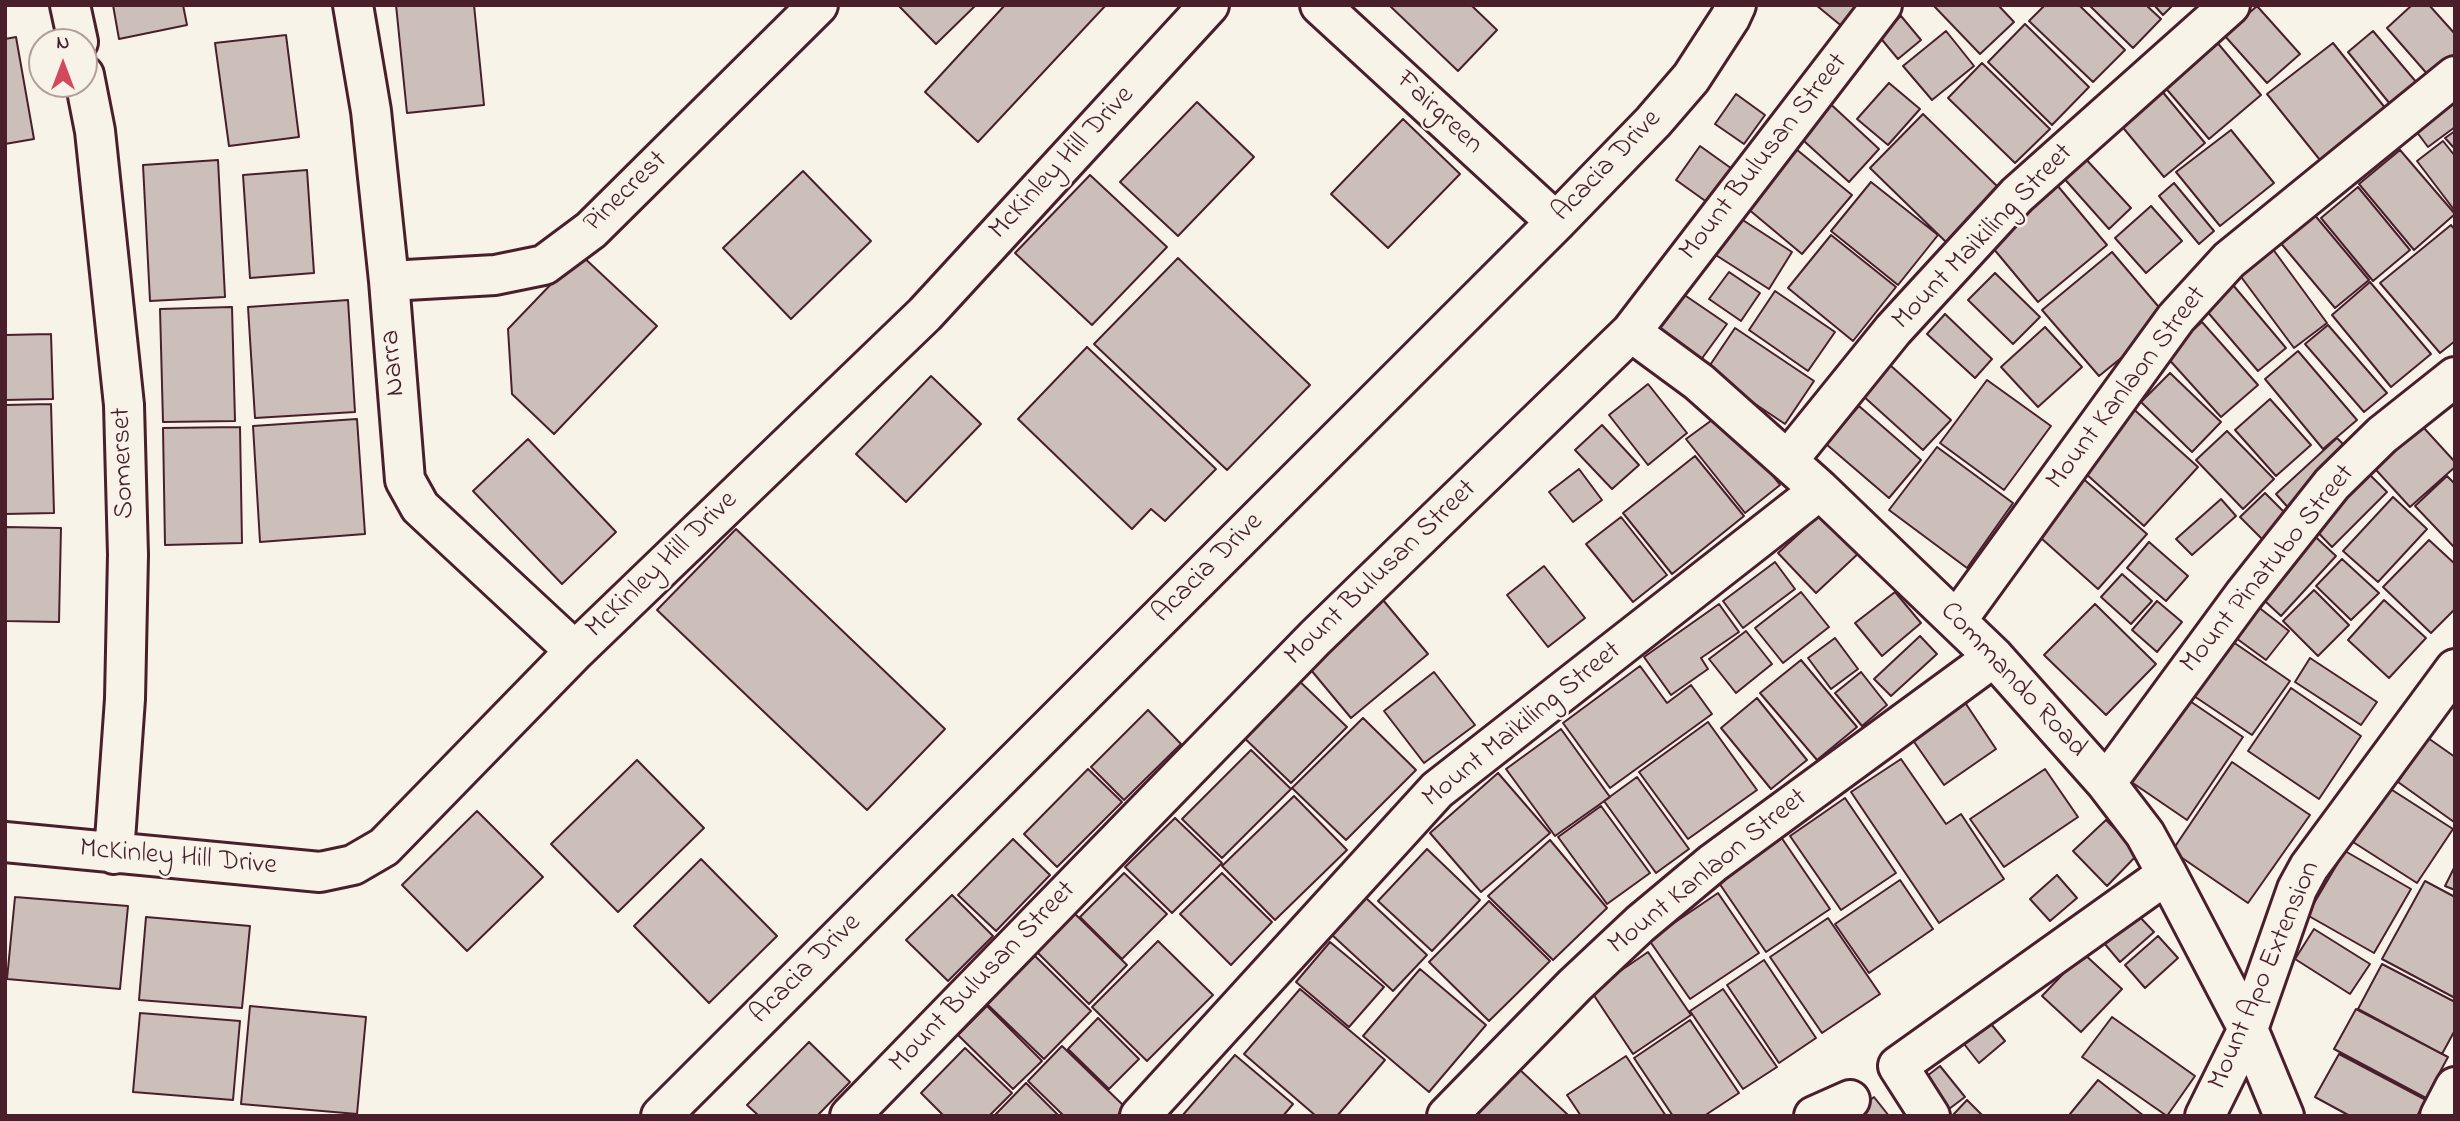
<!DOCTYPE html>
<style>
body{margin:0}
#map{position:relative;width:2460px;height:1121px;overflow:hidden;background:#f7f3e8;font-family:"Indie Flower",sans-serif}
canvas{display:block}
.frame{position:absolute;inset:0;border:7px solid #4a1f2b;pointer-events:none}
.north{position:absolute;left:28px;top:28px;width:70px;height:70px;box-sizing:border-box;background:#f7f3e8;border:2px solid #b29e9c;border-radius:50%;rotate:0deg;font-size:19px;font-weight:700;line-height:28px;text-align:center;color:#4a1f2b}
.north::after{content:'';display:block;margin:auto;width:24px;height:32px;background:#d1495b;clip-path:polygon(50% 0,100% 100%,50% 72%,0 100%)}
</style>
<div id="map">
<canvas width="2460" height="1121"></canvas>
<div class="frame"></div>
<div class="north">N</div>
</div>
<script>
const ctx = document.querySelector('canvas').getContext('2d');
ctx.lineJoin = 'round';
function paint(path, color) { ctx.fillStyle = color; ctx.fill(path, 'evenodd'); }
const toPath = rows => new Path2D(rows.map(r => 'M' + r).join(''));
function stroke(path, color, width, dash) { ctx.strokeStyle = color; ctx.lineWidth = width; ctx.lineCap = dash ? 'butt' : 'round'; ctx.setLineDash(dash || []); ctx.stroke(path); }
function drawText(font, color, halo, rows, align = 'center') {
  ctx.font = font + ' "Indie Flower",sans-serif'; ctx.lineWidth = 5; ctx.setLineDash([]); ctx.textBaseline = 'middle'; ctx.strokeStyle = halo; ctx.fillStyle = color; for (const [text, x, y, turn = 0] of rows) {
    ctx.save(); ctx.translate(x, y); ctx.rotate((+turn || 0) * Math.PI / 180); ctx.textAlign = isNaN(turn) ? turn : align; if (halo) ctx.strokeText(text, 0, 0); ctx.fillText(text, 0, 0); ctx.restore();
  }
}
const building = toPath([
 [113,5,183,5,187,25,119,39,113,5],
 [396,5,474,5,484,105,407,113,396,5],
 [898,5,976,5,936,44,898,5],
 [1005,5,1106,5,978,142,925,92,1005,5],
 [1389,5,1471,5,1497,30,1458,71,1389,5],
 [1816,5,1860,5,1844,28,1816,5],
 [1933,5,1998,5,2014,22,1980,54,1933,5],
 [2045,5,2079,5,2125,50,2093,82,2029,21,2045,5],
 [2089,5,2146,5,2161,19,2133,48,2089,5],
 [2154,5,2173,5,2163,15,2154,5],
 [2412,5,2429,5,2455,34,2455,54,2429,76,2387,28,2412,5],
 [2257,6,2300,54,2267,83,2224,35,2257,6],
 [1901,16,1921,40,1898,59,1878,35,1901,16],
 [2025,24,2089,87,2052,125,1988,62,2025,24],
 [1946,31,1974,66,1932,100,1903,66,1946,31],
 [2373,31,2417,83,2390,104,2348,52,2373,31],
 [286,35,299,137,229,146,215,43,286,35],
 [2211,35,2261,95,2209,139,2158,79,2211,35],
 [16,37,34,139,5,144,5,39,16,37],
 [2333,43,2386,109,2320,160,2267,94,2333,43],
 [1982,63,2050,129,2015,163,1948,98,1982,63],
 [1889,83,1920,109,1888,145,1857,119,1889,83],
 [2156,84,2205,143,2164,177,2115,118,2156,84],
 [1736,94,1765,115,1744,144,1715,124,1736,94],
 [1824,98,1879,149,1849,182,1793,131,1824,98],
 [2455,101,2455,127,2428,147,2416,131,2455,101],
 [1197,102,1254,157,1178,236,1120,182,1197,102],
 [1923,114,1999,188,1946,242,1870,168,1923,114],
 [1403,119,1460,174,1388,248,1331,194,1403,119],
 [2231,130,2274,183,2220,226,2176,172,2231,130],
 [2455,131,2455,149,2445,138,2455,131],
 [2443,141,2455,156,2455,211,2417,161,2443,141],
 [1700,146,1735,171,1711,205,1676,180,1700,146],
 [1796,149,1852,195,1802,254,1747,208,1796,149],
 [2400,150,2455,214,2414,250,2359,184,2400,150],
 [2083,156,2131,208,2109,229,2061,175,2083,156],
 [218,160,225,297,150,301,143,165,218,160],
 [307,170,314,273,250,278,243,175,307,170],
 [803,171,871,241,791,319,723,248,803,171],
 [1090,175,1167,247,1092,325,1015,253,1090,175],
 [2052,179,2107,245,2038,302,1983,236,2052,179],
 [1871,182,1938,235,1898,285,1831,231,1871,182],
 [2174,183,2214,231,2199,244,2159,196,2174,183],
 [2358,187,2410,250,2373,281,2321,218,2358,187],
 [2151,206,2182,241,2146,273,2115,238,2151,206],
 [2313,213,2369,280,2335,308,2279,241,2313,213],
 [1735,215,1792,252,1769,289,1711,252,1735,215],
 [2451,225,2455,230,2455,341,2440,353,2380,283,2451,225],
 [1831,235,1896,287,1853,341,1788,288,1831,235],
 [2264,237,2327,323,2294,348,2230,262,2264,237],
 [2112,252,2169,319,2099,376,2042,310,2112,252],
 [580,254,657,326,554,434,512,394,508,329,580,254],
 [1178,258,1310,385,1227,470,1094,344,1178,258],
 [1729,272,1760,293,1741,321,1709,299,1729,272],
 [1995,273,2040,317,2013,344,1968,300,1995,273],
 [2370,282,2431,354,2391,387,2332,315,2370,282],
 [2233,285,2286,348,2258,371,2205,309,2233,285],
 [1775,291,1835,332,1808,371,1749,330,1775,291],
 [1683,294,1727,324,1695,368,1651,337,1683,294],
 [348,300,355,412,255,418,248,307,348,300],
 [232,307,235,421,163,422,160,309,232,307],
 [1945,314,1992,359,1975,378,1927,334,1945,314],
 [2202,322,2258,385,2221,417,2165,355,2202,322],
 [2328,325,2387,393,2364,412,2305,344,2328,325],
 [2045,327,2082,367,2038,407,2001,367,2045,327],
 [1735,328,1814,381,1785,424,1706,371,1735,328],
 [51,334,53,399,5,400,5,335,51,334],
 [1087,347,1216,469,1165,521,1151,509,1132,529,1018,419,1087,347],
 [2298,351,2357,420,2323,449,2265,379,2298,351],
 [1880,356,1951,420,1923,450,1852,386,1880,356],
 [2170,373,2221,422,2192,452,2141,402,2170,373],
 [931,376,981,424,906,502,856,454,931,376],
 [1987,380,2051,426,2004,490,1940,443,1987,380],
 [1648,384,1687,433,1648,465,1609,415,1648,384],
 [2270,399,2311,445,2276,476,2235,430,2270,399],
 [51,404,54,513,5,514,5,405,51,404],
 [2129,405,2198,467,2144,526,2075,464,2129,405],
 [1859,406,1921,460,1889,498,1826,444,1859,406],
 [1723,412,1780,485,1745,513,1686,439,1723,412],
 [2413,416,2455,462,2455,467,2410,507,2366,459,2413,416],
 [357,419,365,534,260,542,253,426,357,419],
 [1602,425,1639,465,1612,489,1575,450,1602,425],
 [240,427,242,543,165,545,163,428,240,427],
 [2227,431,2274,479,2243,509,2196,460,2227,431],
 [2337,438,2353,454,2292,512,2276,494,2337,438],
 [528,439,616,532,562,584,473,491,528,439],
 [1937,447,2013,503,1967,568,1889,510,1937,447],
 [1695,456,1744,516,1672,574,1623,513,1695,456],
 [2361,466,2387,492,2332,547,2306,520,2361,466],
 [1579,469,1602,500,1573,522,1549,492,1579,469],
 [2080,476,2147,534,2098,589,2032,530,2080,476],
 [2447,476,2455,484,2454,547,2415,506,2447,476],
 [2265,493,2297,525,2273,550,2240,517,2265,493],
 [2393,497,2427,529,2378,582,2343,551,2393,497],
 [2221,499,2236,516,2192,555,2176,539,2221,499],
 [1824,511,1861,551,1816,593,1778,553,1824,511],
 [1621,517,1667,575,1633,602,1586,544,1621,517],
 [5,527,61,528,59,622,5,621,5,527],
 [736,529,945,729,867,810,657,610,736,529],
 [2307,529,2336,556,2281,616,2252,589,2307,529],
 [2429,540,2455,564,2455,609,2431,633,2383,587,2429,540],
 [2149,542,2188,576,2166,601,2127,568,2149,542],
 [2342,559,2379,593,2351,620,2316,586,2342,559],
 [1775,562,1795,589,1743,628,1723,601,1775,562],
 [1544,566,1585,618,1548,647,1507,595,1544,566],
 [2122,574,2152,601,2131,624,2101,597,2122,574],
 [2314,590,2349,625,2318,656,2283,621,2314,590],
 [1801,592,1829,627,1783,663,1755,628,1801,592],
 [1895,592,1921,623,1882,656,1855,623,1895,592],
 [1378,594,1428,654,1351,718,1301,658,1378,594],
 [2248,599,2289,631,2266,660,2225,630,2248,599],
 [2384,600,2426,638,2389,678,2348,640,2384,600],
 [2157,601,2182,622,2157,652,2132,630,2157,601],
 [1719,604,1739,632,1701,658,1708,669,1671,695,1644,657,1719,604],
 [2095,604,2156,664,2106,715,2044,655,2095,604],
 [1746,631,1772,664,1736,693,1709,659,1746,631],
 [2220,633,2290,681,2252,735,2182,688,2220,633],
 [1920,636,1937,654,1891,696,1874,679,1920,636],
 [1835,638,1858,669,1831,689,1808,658,1835,638],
 [2310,658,2377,702,2361,725,2295,682,2310,658],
 [1801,660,1857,727,1817,760,1760,693,1801,660],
 [1640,666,1667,703,1691,685,1712,714,1610,788,1563,723,1640,666],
 [1434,672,1475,725,1424,763,1384,711,1434,672],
 [1861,672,1887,705,1862,726,1835,693,1861,672],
 [1292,674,1347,727,1291,783,1236,730,1292,674],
 [2291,688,2361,736,2319,799,2248,751,2291,688],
 [2181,695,2243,737,2187,820,2124,777,2181,695],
 [1757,698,1807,760,1771,789,1721,728,1757,698],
 [1964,701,1996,749,1944,785,1910,736,1964,701],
 [1148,710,1181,744,1124,800,1091,767,1148,710],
 [1363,718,1416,770,1346,840,1292,788,1363,718],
 [1708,722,1757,790,1688,839,1639,772,1708,722],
 [1561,729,1610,797,1555,836,1506,769,1561,729],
 [2428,738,2455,757,2454,822,2398,782,2428,738],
 [1251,750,1291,789,1222,858,1182,819,1251,750],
 [1901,759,1946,824,1961,814,2004,879,1939,923,1851,792,1901,759],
 [637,760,704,828,618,912,551,844,637,760],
 [2232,762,2310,815,2248,903,2172,851,2232,762],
 [1088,769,1122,802,1057,867,1024,834,1088,769],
 [2045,769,2078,817,2004,867,1970,819,2045,769],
 [1498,773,1550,833,1481,892,1430,833,1498,773],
 [1637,777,1689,849,1656,873,1604,801,1637,777],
 [2389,788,2453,829,2417,883,2353,842,2389,788],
 [1294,796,1347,850,1275,920,1222,866,1294,796],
 [1845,798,1896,873,1841,910,1790,836,1845,798],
 [1601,806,1650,873,1607,904,1558,837,1601,806],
 [477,811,543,877,467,951,402,885,477,811],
 [1175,818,1222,863,1172,913,1125,867,1175,818],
 [2106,820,2139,853,2107,886,2073,851,2106,820],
 [1781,837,1830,909,1766,952,1717,880,1781,837],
 [1013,839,1050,875,996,931,958,895,1013,839],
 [1550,840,1607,908,1553,960,1488,896,1550,840],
 [1427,849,1480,900,1432,951,1378,901,1427,849],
 [2345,851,2411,889,2374,953,2307,915,2345,851],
 [701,859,777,936,709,1003,634,926,701,859],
 [2455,866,2455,890,2445,886,2455,866],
 [1124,873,1167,914,1122,959,1080,917,1124,873],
 [1222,873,1272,922,1231,965,1180,914,1222,873],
 [2057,875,2077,898,2050,921,2030,899,2057,875],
 [1900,880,1933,929,1869,973,1835,924,1900,880],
 [2425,881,2455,897,2455,998,2382,959,2425,881],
 [1718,893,1759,953,1690,999,1649,940,1718,893],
 [952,895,993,936,948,981,906,940,952,895],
 [15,897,128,906,120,989,7,979,15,897],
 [1366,898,1427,955,1393,991,1331,934,1366,898],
 [1489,901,1550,961,1489,1021,1429,962,1489,901],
 [1073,912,1127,965,1089,1004,1035,950,1073,912],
 [2137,914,2154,932,2120,962,2104,943,2137,914],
 [146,917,250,926,242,1008,139,1000,146,917],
 [1828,918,1880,994,1822,1033,1770,957,1828,918],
 [2314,929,2370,964,2350,994,2295,959,2314,929],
 [2158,936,2178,958,2145,988,2125,965,2158,936],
 [1158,941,1213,995,1147,1061,1092,1007,1158,941],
 [1330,942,1384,987,1349,1027,1296,982,1330,942],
 [1648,952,1691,1015,1633,1054,1591,991,1648,952],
 [2083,953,2122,989,2081,1032,2042,996,2083,953],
 [1035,956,1091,1011,1044,1059,987,1004,1035,956],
 [1764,960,1816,1038,1779,1063,1727,985,1764,960],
 [2382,964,2455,1002,2455,1030,2442,1054,2358,1009,2382,964],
 [1420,969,1486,1025,1429,1092,1363,1036,1420,969],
 [1300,989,1385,1060,1337,1116,1316,1116,1244,1054,1300,989],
 [1723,989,1777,1067,1743,1089,1690,1011,1723,989],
 [250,1006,366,1017,357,1114,241,1104,250,1006],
 [987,1006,1042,1061,1013,1089,958,1035,987,1006],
 [2356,1009,2448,1057,2426,1098,2334,1049,2356,1009],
 [140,1013,240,1021,233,1100,133,1092,140,1013],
 [1983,1014,2005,1041,1979,1063,1957,1035,1983,1014],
 [2112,1017,2195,1076,2167,1116,2082,1057,2112,1017],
 [1098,1018,1139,1059,1109,1089,1068,1049,1098,1018],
 [1690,1020,1739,1093,1704,1116,1673,1116,1634,1058,1690,1020],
 [809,1042,850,1082,817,1116,759,1116,747,1105,809,1042],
 [1062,1046,1125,1107,1117,1116,1064,1116,1028,1081,1062,1046],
 [965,1048,1012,1093,989,1116,944,1116,921,1093,965,1048],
 [2339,1054,2426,1100,2417,1116,2350,1116,2315,1097,2339,1054],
 [1235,1055,1293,1104,1283,1116,1182,1116,1235,1055],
 [1626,1056,1666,1116,1581,1116,1567,1095,1626,1056],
 [1940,1066,1965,1097,1941,1115,1918,1083,1940,1066],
 [1518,1068,1568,1115,1471,1116,1518,1068],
 [2098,1080,2144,1116,2073,1116,2070,1114,2098,1080],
 [1026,1083,1059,1116,994,1116,1026,1083],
 [1874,1097,1889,1116,1850,1116,1874,1097],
 [1967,1100,1983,1116,1952,1116,1967,1100]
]);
paint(building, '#ccbfb9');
stroke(building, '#4a1f2b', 2);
const minor = toPath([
 [70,5,78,42],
 [353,5,371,111,389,281,405,480,420,507,575,651],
 [1320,5,1556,222],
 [84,75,95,131,124,405,128,555,125,699,114,854],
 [389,281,495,275,544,265,591,230,818,5],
 [1631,332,1699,382,1820,490,1994,657,2106,783,2145,834,2167,874,2248,1029,2284,1116],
 [1788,460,1893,330,2017,195,2230,5],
 [1957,620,2176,318,2229,260,2455,76],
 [2106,783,2244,595,2332,484,2382,435,2455,377],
 [5,842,320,872,353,865,384,847,575,651,925,314,1209,5],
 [661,1116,1556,222,1653,122,1691,78,1730,18,1736,5],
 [850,1116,1315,638,1631,332,1882,5],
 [1140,1116,1437,790,1820,490],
 [1447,1116,1575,985,1640,924,1713,863,1994,657],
 [1814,1116,1850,1100],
 [1930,1116,1898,1066,2167,874],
 [2205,1116,2248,1029,2297,889,2309,867,2455,669],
 [2440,1116,2455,1087]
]);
stroke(minor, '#4a1f2b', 44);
stroke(minor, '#f7f3e8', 38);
drawText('28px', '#4a1f2b', '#f7f3e8', [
 ["Fairgreen",1438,114,43],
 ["Mount Bulusan Street",1765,158,-52],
 ["McKinley Hill Drive",1063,164,-47],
 ["Acacia Drive",1608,167,-46],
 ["Pinecrest",627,193,-44],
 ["Mount Maikiling Street",1984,238,-46],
 ["Narra",395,363,-95],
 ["Mount Kanlaon Street",2128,389,-53],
 ["Somerset",125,463,-92],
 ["McKinley Hill Drive",663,566,-44],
 ["Acacia Drive",1209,569,-45],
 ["Mount Pinatubo Street",2269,570,-51],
 ["Mount Bulusan Street",1382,574,-44],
 ["Commando Road",2012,681,47],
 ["Mount Maikiling Street",1523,726,-39],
 ["McKinley Hill Drive",178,859,5],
 ["Mount Kanlaon Street",1709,873,-39],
 ["Acacia Drive",807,970,-45],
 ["Mount Apo Extension",2266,976,-67],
 ["Mount Bulusan Street",984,978,-46]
]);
</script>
